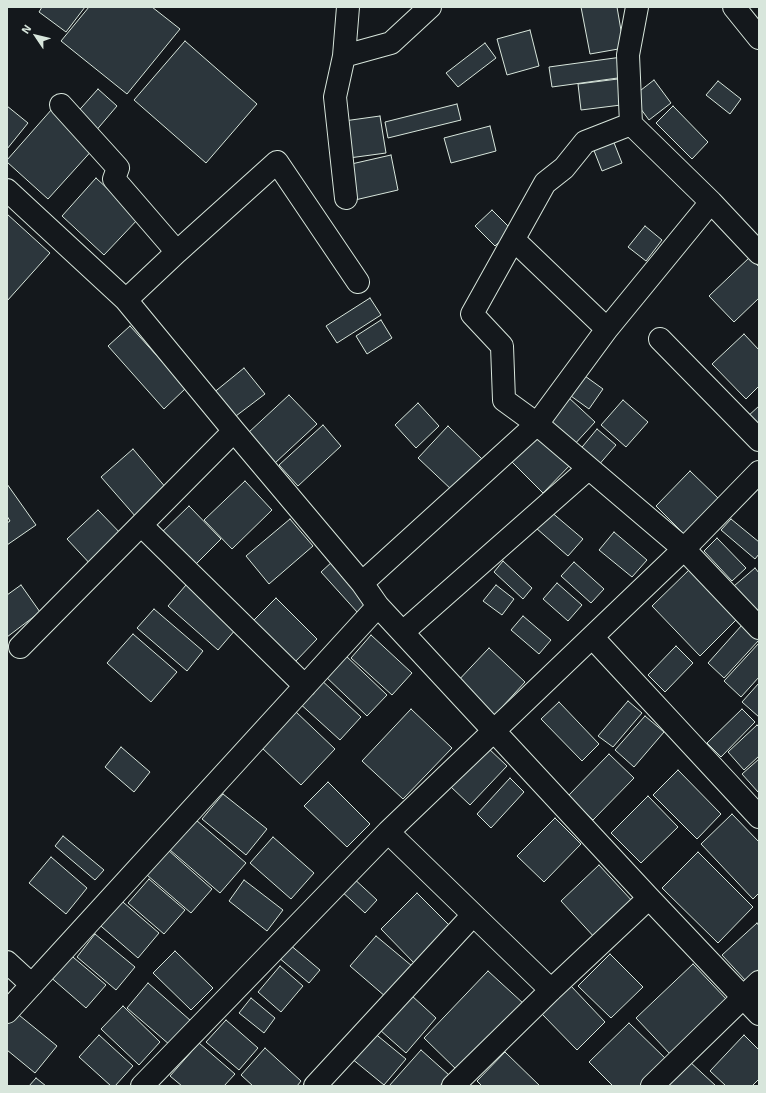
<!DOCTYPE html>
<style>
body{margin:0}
#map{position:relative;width:766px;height:1093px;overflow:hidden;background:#14181c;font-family:"Exo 2",sans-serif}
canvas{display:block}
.frame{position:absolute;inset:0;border:8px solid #d8e6dc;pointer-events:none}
.north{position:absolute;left:16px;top:16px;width:40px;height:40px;-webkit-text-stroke:3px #14181c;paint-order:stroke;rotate:305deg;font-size:11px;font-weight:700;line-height:16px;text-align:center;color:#d8e6dc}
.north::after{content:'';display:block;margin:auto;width:14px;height:18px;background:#d8e6dc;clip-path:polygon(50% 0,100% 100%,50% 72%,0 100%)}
</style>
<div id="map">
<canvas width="766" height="1093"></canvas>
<div class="frame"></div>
<div class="north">N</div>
</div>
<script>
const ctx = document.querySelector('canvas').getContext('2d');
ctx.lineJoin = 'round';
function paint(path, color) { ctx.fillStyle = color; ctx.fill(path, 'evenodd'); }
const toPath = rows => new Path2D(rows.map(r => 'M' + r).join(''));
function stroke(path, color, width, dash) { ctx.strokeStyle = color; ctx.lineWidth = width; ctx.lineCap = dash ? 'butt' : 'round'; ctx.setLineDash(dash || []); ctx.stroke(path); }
const building = toPath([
 [42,7,85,7,66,32,39,12,42,7],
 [89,7,152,7,180,29,127,94,61,41,89,7],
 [581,7,617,7,624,48,590,54,581,7],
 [530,30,539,66,507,75,497,39,530,30],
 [185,41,257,104,206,163,134,100,185,41],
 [485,43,496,58,458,87,446,73,485,43],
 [622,57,625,77,552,87,549,67,622,57],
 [626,78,629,104,581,110,578,84,626,78],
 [654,80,671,103,649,120,632,97,654,80],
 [718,81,741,99,730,114,706,95,718,81],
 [98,89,117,106,94,133,74,116,98,89],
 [457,104,461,120,388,138,385,122,457,104],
 [7,106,28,123,7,149,7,106],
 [673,106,708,142,692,159,656,123,673,106],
 [52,109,95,147,48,199,7,162,7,160,52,109],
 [380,116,386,153,349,158,344,121,380,116],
 [490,126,496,151,451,163,444,138,490,126],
 [611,135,622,163,602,171,591,143,611,135],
 [391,155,398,190,355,200,347,165,391,155],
 [96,178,139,218,104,255,62,216,96,178],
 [492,210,512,230,495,246,475,226,492,210],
 [7,214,50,253,7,301,7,214],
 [645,226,662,240,646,261,628,247,645,226],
 [750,257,759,267,759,298,734,322,709,296,750,257],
 [370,298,381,315,337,343,326,326,370,298],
 [381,320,392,338,367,354,356,336,381,320],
 [130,326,186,388,164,409,108,346,130,326],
 [744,334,759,350,759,386,746,399,712,364,744,334],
 [244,368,265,394,232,419,212,394,244,368],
 [578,371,603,389,589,409,564,391,578,371],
 [289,395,317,424,275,463,248,433,289,395],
 [568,397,595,422,573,446,546,421,568,397],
 [623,400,648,422,626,447,601,425,623,400],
 [418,403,439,426,416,448,395,425,418,403],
 [759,406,759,429,747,417,759,406],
 [323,425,341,446,298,486,279,465,323,425],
 [448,426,482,459,453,491,418,458,448,426],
 [597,429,616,445,597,467,578,452,597,429],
 [539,431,572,463,543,493,511,461,539,431],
 [133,449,167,489,136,517,101,477,133,449],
 [690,471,719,499,684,534,656,506,690,471],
 [245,481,272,510,232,549,204,520,245,481],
 [7,484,36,525,7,545,7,523,10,521,7,516,7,484],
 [189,506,221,539,191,569,158,536,189,506],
 [98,510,124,537,93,567,67,539,98,510],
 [550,511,583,539,568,556,536,528,550,511],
 [290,519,313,546,269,584,246,556,290,519],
 [731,519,759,542,759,554,755,559,721,530,731,519],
 [614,532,647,560,632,577,599,550,614,532],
 [717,538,746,568,732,581,704,551,717,538],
 [333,561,370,602,358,613,321,572,333,561],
 [503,561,532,588,523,599,494,572,503,561],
 [574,562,604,589,591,603,561,576,574,562],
 [755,568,759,573,759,616,734,586,755,568],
 [690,569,738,618,700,656,652,606,690,569],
 [557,583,582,605,568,621,543,599,557,583],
 [21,585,40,612,7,637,7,595,21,585],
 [186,585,236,629,218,650,168,606,186,585],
 [496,585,514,599,502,615,483,601,496,585],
 [276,598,317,639,294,663,253,621,276,598],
 [154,609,203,651,187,671,137,628,154,609],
 [523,616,551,640,539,654,511,630,523,616],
 [742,625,759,640,724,678,708,663,742,625],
 [133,634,177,672,151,702,107,663,133,634],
 [371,635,412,673,392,695,351,658,371,635],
 [759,643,759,677,741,697,724,681,759,643],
 [676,646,693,663,665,692,648,675,676,646],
 [489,648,525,682,492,718,455,684,489,648],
 [344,654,387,695,367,716,324,675,344,654],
 [318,677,361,717,340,740,297,701,318,677],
 [759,683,759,717,742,702,759,683],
 [628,701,642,713,613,747,598,736,628,701],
 [559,702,599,744,582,761,541,719,559,702],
 [411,709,452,748,403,799,362,761,411,709],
 [742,709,755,722,721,757,707,743,742,709],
 [295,711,335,749,301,785,261,747,295,711],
 [645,716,664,732,634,767,615,750,645,716],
 [757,725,759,727,759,756,744,770,728,752,757,725],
 [121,747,150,772,134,792,105,767,121,747],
 [487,747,507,766,470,805,450,786,487,747],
 [609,754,634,778,593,820,568,796,609,754],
 [759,759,759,792,758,792,742,774,759,759],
 [678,770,721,814,697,839,653,795,678,770],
 [510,778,524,792,491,828,477,814,510,778],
 [328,782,370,824,347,847,304,806,328,782],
 [223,794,267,829,246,855,202,819,223,794],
 [648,796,678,827,641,863,611,833,648,796],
 [732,814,759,842,759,893,753,899,701,844,732,814],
 [555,818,581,844,544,882,517,856,555,818],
 [196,820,246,863,220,893,170,850,196,820],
 [63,836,104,870,95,880,55,846,63,836],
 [273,837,314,873,291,899,250,863,273,837],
 [168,850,212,889,191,913,147,875,168,850],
 [698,852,753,907,718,943,662,888,698,852],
 [51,857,87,888,66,914,29,883,51,857],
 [599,865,634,903,596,939,561,901,599,865],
 [351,876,377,900,365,913,339,889,351,876],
 [149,879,185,910,164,934,128,903,149,879],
 [244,880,283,910,267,931,229,901,244,880],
 [417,893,452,928,416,965,381,929,417,893],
 [117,897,159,933,138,958,95,921,117,897],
 [757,923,759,926,759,969,746,981,722,955,757,923],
 [95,934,135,967,116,990,77,957,95,934],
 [376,936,412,966,386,997,350,966,376,936],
 [289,944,320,970,309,983,278,957,289,944],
 [175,951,213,988,191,1010,153,973,175,951],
 [67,952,106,985,86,1008,48,975,67,952],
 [610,954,643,987,611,1018,578,986,610,954],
 [693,964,728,1001,671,1055,636,1018,693,964],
 [280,966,303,986,281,1012,258,992,280,966],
 [488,971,524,1004,459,1072,424,1038,488,971],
 [148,983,191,1021,170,1045,127,1008,148,983],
 [571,986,605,1022,577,1050,542,1014,571,986],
 [411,995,436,1018,406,1053,380,1030,411,995],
 [251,998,275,1018,264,1033,239,1013,251,998],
 [123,1006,160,1042,139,1065,101,1029,123,1006],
 [14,1011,57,1046,35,1073,7,1050,7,1019,14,1011],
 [226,1020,258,1048,239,1070,206,1042,226,1020],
 [629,1023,667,1060,641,1086,613,1086,589,1062,629,1023],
 [373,1032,406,1059,384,1085,351,1058,373,1032],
 [99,1035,133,1066,115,1086,111,1086,79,1057,99,1035],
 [744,1035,759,1050,759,1079,752,1086,726,1086,710,1071,744,1035],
 [199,1043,235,1074,224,1086,182,1086,170,1076,199,1043],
 [265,1048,301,1081,297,1086,253,1086,241,1075,265,1048],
 [421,1050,449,1075,440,1086,389,1086,421,1050],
 [505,1052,540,1086,482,1086,477,1081,505,1052],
 [689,1061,716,1086,665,1086,689,1061],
 [36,1078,46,1086,29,1086,36,1078]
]);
paint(building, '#2c363c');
stroke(building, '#d8e6dc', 1);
const minor = toPath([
 [637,7,628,55,631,124,711,202,759,253],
 [734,7,759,38],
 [344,56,391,43,430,7],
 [61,105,118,168,114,179,177,252],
 [631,124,585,142,564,168,545,183,472,314,502,346,504,400,537,424,684,549,759,628],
 [7,190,126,300,234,431,362,583,378,606,649,898,759,1014],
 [346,198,335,97,344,56,348,7],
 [514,240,607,329],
 [126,300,177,252,277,162,358,282],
 [660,339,759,440],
 [141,525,305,686],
 [362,583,537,424,607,329,711,202],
 [403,632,588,469],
 [593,638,759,817],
 [20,647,234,431],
 [388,832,551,990],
 [7,962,32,985],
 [7,1012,378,606],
 [142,1086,388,832,684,549,759,472],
 [315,1086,473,915],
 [453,1086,551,990,649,898],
 [652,1086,759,982]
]);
stroke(minor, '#d8e6dc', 24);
stroke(minor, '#14181c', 22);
</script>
